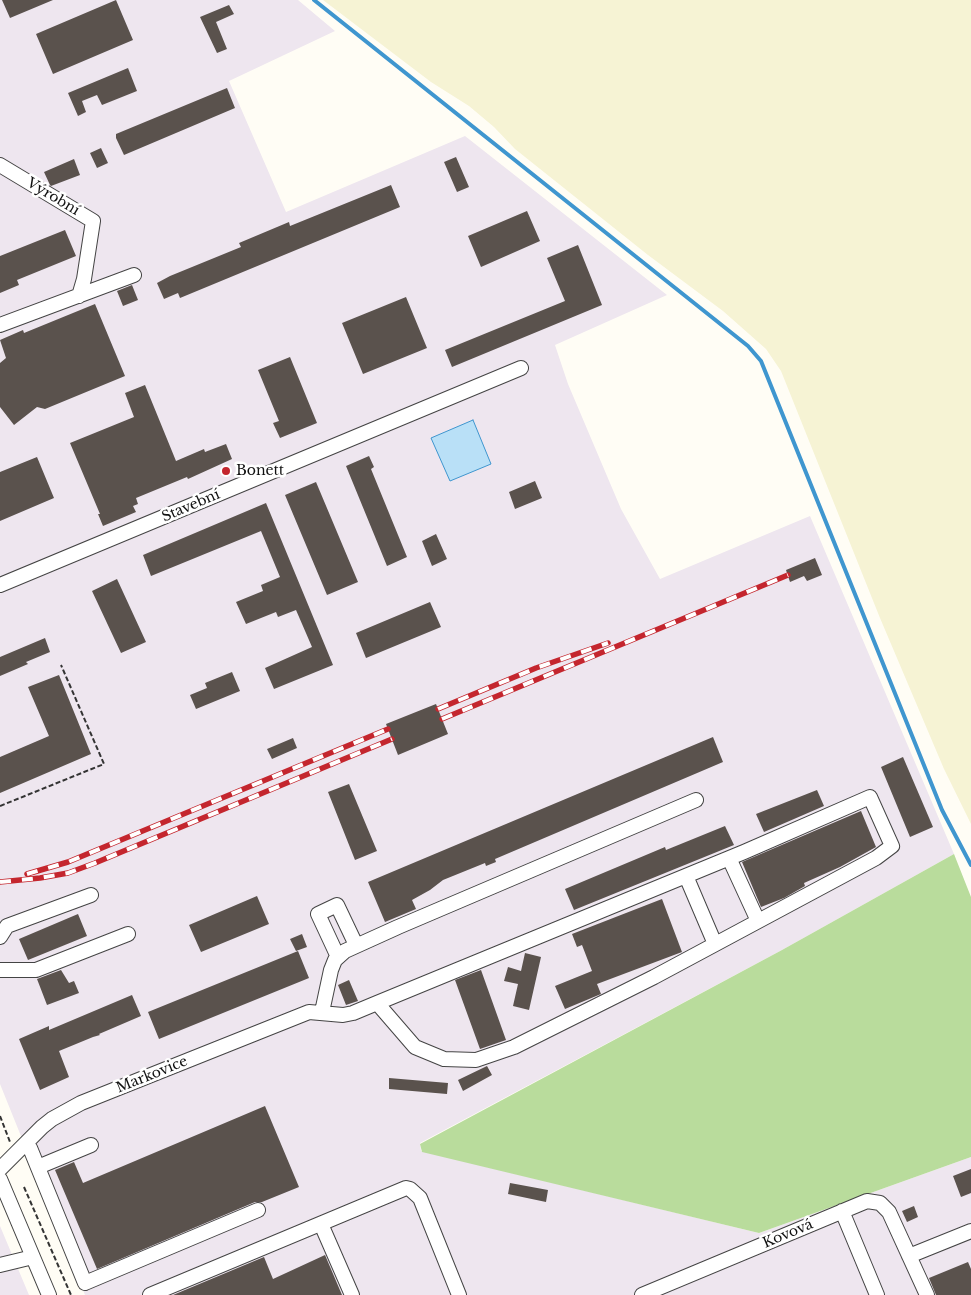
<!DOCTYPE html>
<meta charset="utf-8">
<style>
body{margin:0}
canvas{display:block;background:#fffdf5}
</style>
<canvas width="971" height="1295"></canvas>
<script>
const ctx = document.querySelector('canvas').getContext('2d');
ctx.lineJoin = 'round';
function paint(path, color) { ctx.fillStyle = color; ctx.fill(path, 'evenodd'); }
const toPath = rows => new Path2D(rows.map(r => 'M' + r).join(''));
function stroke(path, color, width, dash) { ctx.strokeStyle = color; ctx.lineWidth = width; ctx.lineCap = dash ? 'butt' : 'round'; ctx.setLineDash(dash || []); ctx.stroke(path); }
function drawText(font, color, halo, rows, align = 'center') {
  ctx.font = font + ' "Libre Baskerville",serif'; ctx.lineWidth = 5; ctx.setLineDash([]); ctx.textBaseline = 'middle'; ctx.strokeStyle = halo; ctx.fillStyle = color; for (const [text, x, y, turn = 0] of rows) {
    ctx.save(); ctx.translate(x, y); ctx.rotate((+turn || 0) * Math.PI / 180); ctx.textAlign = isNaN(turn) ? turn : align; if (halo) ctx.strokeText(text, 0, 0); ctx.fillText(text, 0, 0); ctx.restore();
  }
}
paint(toPath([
 [0,0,298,0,335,31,229,81,286,212,465,136,667,295,555,345,568,384,621,509,660,579,810,516,954,854,782,950,420,1143,421,1151,759,1233,971,1157,971,1295,85,1295,0,1084],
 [0,1226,29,1295,0,1295]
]), '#eee6ef');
paint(toPath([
 [323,0,971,0,971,824,944,769,880,618,781,371,766,349,723,311,648,255,515,149,494,127,469,106,431,82]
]), '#f6f3d4');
paint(toPath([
 [954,854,971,897,971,1157,759,1233,422,1152,420,1144,782,950]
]), '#b9dc9c');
const water = toPath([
 [473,420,491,464,450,481,431,438,473,420]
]);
paint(water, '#b9e0f7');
stroke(water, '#3f96cf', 1);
stroke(toPath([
 [314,0,748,346,761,361,942,810,971,865]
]), '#3f96cf', 4);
paint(toPath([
 [2,0,53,0,10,18],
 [116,0,133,40,53,74,36,34],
 [229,5,234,14,216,22,227,49,217,53,200,17],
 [128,68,137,91,102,105,97,95,82,101,86,112,78,116,68,93],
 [227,88,235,108,124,155,116,138,116,134],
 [101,148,108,163,97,168,90,153],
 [456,157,469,187,457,192,444,162],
 [74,159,80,175,51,186,50,185,44,172],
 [391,185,400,207,180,298,178,293,164,299,157,283,170,276,241,247,239,243,289,222,290,226],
 [527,211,540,241,481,267,468,236],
 [65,230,76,256,17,280,19,285,0,293,0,256],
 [578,245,602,305,452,367,445,350,565,301,547,258],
 [132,285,138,300,123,306,117,291],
 [406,297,427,348,363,374,342,323],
 [95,304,125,376,45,409,37,407,14,425,0,407,0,363,6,358,0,340,23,330,24,333],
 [290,357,317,423,280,438,273,423,279,421,258,370],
 [145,385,176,461,204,449,205,452,226,444,232,459,188,479,187,477,136,498,138,504,133,506,136,512,103,526,98,514,100,514,70,443,134,417,125,393],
 [369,456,374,467,371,469,407,557,387,566,346,466],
 [37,457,54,498,0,521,0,472],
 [535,481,542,498,515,509,509,492],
 [316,482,358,582,327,595,285,495],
 [266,503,333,665,274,689,265,668,312,647,296,610,278,617,276,612,246,624,236,602,263,591,261,585,280,577,261,531,151,576,143,555],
 [436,534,447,559,432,566,422,541],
 [815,558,822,575,807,581,804,576,790,582,786,570],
 [117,579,146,642,121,653,92,591],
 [430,602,441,627,366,658,356,633],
 [45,638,50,652,26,662,28,664,0,676,0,657],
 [232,672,240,691,196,709,190,695,207,688,205,683],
 [59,675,91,754,0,793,0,757,49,736,28,687],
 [436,704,448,734,398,755,386,724],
 [713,737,723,762,495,859,496,862,486,866,485,863,443,880,430,890,412,900,416,909,385,922,368,882],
 [293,738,297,748,272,759,267,749],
 [903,757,933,827,910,837,881,767],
 [349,784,377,851,355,860,328,792],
 [817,790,824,806,764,832,756,814],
 [861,811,876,847,840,867,804,883,805,886,784,898,761,907,742,862],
 [725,826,734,845,574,910,565,889,665,847,666,850],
 [257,896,269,924,201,952,189,925],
 [662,899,682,952,597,984,601,994,565,1009,555,986,592,971,582,945,577,947,572,934],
 [78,914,87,936,28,960,19,939],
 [302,934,307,947,296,951,290,939],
 [298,951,309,978,159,1039,148,1012],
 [525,953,541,957,529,1010,513,1006,518,984,504,981,508,967,521,971],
 [61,970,69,983,74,981,79,993,47,1005,37,979],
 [481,970,506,1040,480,1049,455,980],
 [349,980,358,1001,346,1005,338,985],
 [132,995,141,1016,99,1034,100,1035,93,1037,59,1051,69,1077,40,1090,19,1039,49,1026,49,1030],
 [487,1066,492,1075,463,1091,458,1080],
 [389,1078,448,1083,447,1094,389,1089],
 [265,1106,299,1187,262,1202,255,1202,97,1269,55,1170,74,1162,83,1183],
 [971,1169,971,1193,961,1197,953,1176],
 [510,1183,548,1190,546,1202,508,1194],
 [914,1206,918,1217,907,1222,902,1211],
 [325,1255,342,1295,173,1295,264,1257,273,1279],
 [968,1262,971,1269,971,1295,936,1295,929,1278]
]), '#5a524d');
const minor = toPath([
 [0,165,93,221,84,279,79,296],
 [0,325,134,275],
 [0,585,521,368],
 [729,858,758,921],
 [686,876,715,944],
 [0,937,7,926,91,895],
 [338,957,318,914,337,905,356,945],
 [0,970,36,970,128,934],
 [322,1012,331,970,335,960,345,951,398,927,696,800],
 [30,1148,85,1283,258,1210],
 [38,1167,91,1145],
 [0,1169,42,1127,52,1119,81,1103,309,1012,343,1015,353,1013,377,1003,744,852,870,797,892,846,876,858,654,977,514,1047,476,1060,444,1059,415,1047,377,1003],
 [0,1179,49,1295],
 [842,1211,877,1295],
 [321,1224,352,1295],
 [909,1256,971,1231],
 [0,1265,33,1257],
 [150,1295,406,1188,410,1189,420,1198,459,1295],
 [642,1295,867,1201,880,1203,889,1212,927,1295]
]);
stroke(minor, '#444', 16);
stroke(toPath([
 [0,806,104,764,61,665],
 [0,1116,10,1142],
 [24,1187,71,1295]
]), '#333', 2, [5, 2.5]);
stroke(minor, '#fff', 14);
const rail = toPath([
 [438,709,536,668,608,643],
 [442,719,788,575],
 [27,874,68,862,388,729],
 [0,882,40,878,68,873,95,863,392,739]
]);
stroke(rail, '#c4262e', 5.5);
stroke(rail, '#fff', 4, [11]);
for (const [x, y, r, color] of [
 [226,471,5,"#c4262e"]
]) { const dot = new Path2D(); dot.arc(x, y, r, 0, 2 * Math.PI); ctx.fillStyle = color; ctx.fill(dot); stroke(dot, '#fff', 2); }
drawText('14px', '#111', '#fff', [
 ["Výrobní",53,197,31],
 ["Stavební",191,506,-23],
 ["Markovice",152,1075,-22],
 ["Kovová",788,1234,-23]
]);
drawText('14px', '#111', '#fff', [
 ["Bonett",236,471]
], 'left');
</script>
